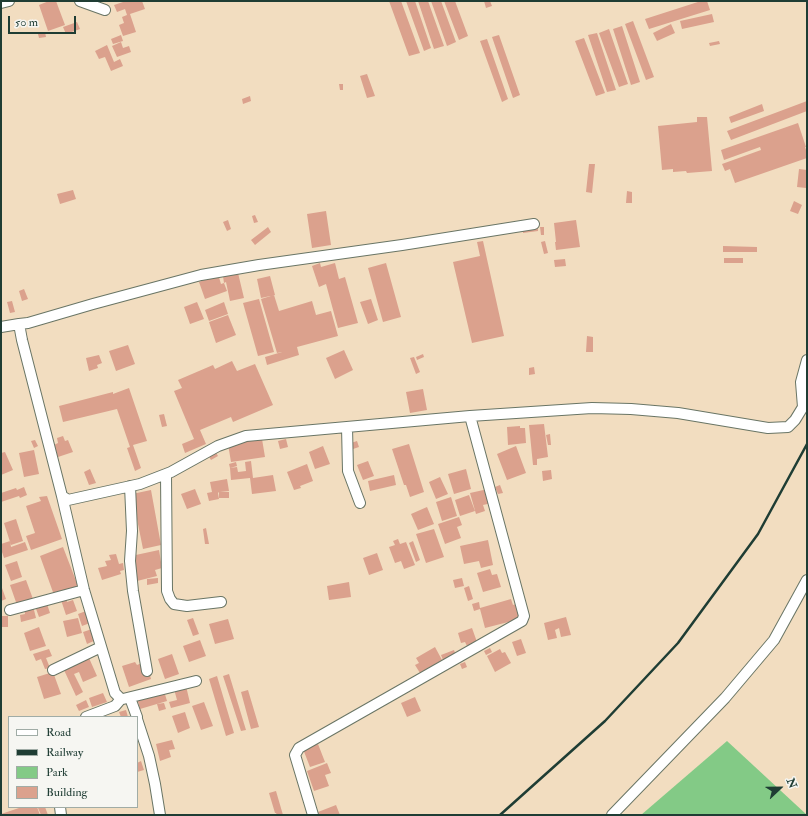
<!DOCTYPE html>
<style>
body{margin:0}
#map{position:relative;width:808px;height:816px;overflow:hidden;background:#f2ddc0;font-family:"IM FELL Double Pica",serif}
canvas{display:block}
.frame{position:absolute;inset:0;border:2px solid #1f3d34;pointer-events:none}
.legend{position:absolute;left:8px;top:716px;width:130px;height:92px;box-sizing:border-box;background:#f6f6f2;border:1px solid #a0aca6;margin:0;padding:5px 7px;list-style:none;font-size:12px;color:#1f3d34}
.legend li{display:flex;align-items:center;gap:8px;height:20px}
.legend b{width:20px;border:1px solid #a0aca6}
.north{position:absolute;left:760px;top:768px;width:40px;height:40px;-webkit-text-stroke:3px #f6f6f2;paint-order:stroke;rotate:68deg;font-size:11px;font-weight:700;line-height:16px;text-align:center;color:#1f3d34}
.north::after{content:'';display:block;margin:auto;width:14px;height:18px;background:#1f3d34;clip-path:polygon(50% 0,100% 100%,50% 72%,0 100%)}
.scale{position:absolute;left:8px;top:16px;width:68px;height:18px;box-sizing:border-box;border:2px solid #1f3d34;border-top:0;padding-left:5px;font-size:12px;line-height:14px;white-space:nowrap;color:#1f3d34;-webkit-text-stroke:3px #f6f6f2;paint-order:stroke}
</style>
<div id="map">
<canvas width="808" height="816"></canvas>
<div class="frame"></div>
<ul class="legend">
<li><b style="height:5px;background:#fff"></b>Road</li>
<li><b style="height:5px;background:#1f3d34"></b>Railway</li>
<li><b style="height:11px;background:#83ca86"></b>Park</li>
<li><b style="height:11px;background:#dba18d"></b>Building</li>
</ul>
<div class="north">N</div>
<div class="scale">50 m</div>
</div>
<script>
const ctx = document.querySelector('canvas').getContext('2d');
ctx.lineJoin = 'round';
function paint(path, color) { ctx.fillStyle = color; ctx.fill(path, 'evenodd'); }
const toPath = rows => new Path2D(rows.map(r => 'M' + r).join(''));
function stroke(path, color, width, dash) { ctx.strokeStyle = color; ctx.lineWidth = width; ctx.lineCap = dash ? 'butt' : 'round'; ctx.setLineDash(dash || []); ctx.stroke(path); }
paint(toPath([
 [727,741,807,815,641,815]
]), '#83ca86');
paint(toPath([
 [49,1,56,1,65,25,48,31,39,5],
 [126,1,142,1,145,9,130,14,136,32,123,36,119,25,124,23,122,17,127,15,125,9,117,12,114,5],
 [389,1,401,1,420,53,409,56],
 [406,1,415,1,431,48,424,51],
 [418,1,428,1,444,46,434,49],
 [431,1,441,1,456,42,447,46],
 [444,1,455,1,468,36,459,40],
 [484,1,490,1,492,6,486,8],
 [701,1,707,1,710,10,649,29,645,19],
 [712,14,714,22,682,29,680,21],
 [633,21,654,77,646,80,625,24],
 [77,22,80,29,66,34,63,27],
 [671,24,675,33,657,41,653,33],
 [622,26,640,82,631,85,613,29],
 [609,29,628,84,619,87,599,33],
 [45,32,46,37,39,38,38,34],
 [597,33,616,90,607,92,588,35],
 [121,35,123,41,113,44,111,39],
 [499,35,520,95,513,98,492,37],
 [584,38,605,93,596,96,575,41],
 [487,39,508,99,502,102,480,41],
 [719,41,720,44,710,46,709,43],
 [121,42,123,48,129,46,131,52,117,57,112,46],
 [107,45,114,62,120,59,123,66,111,71,105,57,99,59,95,51],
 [367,74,375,96,367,98,360,76],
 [339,84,343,84,343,90,340,90],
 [250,96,251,101,243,104,242,99],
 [807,101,807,111,731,140,727,131],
 [762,104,764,111,731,123,729,117],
 [697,117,707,117,712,171,687,173,686,171,673,172,673,169,662,170,658,126,697,122],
 [798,123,806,147,805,147,807,153,807,158,735,183,730,169,725,171,722,164,761,150,760,147,724,160,721,150],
 [589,164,595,164,592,193,586,192],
 [799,169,807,170,806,188,797,187],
 [73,190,76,199,60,204,57,194],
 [627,191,632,192,632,203,626,203],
 [794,201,802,205,798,214,790,211],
 [326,211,331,245,312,248,307,214],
 [255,215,258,222,254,223,252,216],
 [228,220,231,229,227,231,223,222],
 [576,220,580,247,556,250,555,242,556,242,554,223],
 [538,226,538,231,523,233,523,227],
 [268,227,271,232,255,245,251,240],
 [540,227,544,227,544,235,541,235],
 [483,241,504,336,472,343,453,262,480,256,477,242],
 [545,241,548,253,544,254,541,242],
 [723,246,757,247,757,252,723,252],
 [724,258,743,258,743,263,724,263],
 [565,259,566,266,555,267,554,260],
 [320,263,321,267,335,263,339,279,345,277,358,323,338,328,326,284,319,287,312,266],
 [386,263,401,317,383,322,368,268],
 [238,273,244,298,230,301,226,282,224,283,223,276],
 [218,274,221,284,224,283,227,291,205,299,199,282],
 [270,276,275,295,261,298,257,279],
 [24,289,28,299,22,301,19,291],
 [274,295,279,311,312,301,316,315,331,311,338,336,297,347,299,355,267,365,265,357,282,352,277,353,261,299],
 [259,299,274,352,258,356,243,303],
 [371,299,378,320,368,324,360,302],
 [12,301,15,312,10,313,7,302],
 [197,302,204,319,190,324,184,307],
 [224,302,228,314,209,321,205,310],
 [228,315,236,335,216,343,209,322],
 [587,336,593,337,593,352,586,352],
 [128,345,135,364,116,371,109,351],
 [344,350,353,370,335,379,326,358],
 [423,354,424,357,417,360,416,357],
 [99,355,102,363,97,365,98,368,89,371,86,358],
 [414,357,420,372,416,374,410,358],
 [232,361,237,371,255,364,273,405,233,422,231,417,200,430,206,444,185,453,182,444,194,439,174,391,182,388,178,380,213,365,215,369],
 [534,367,535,374,529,375,529,368],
 [129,388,147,441,133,445,141,468,135,471,127,448,130,447,117,409,63,422,59,406,113,392,113,394],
 [423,389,427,410,410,413,406,392],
 [164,414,167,426,162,427,159,415],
 [544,424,548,457,537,459,537,465,533,465,529,425],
 [520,426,520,428,525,428,526,443,508,445,507,427],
 [550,434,551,445,548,445,546,435],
 [63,436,65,441,68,440,73,452,58,457,54,445,58,443,57,438],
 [262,439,265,457,231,462,228,444],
 [286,439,288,447,280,449,278,441],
 [35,440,38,446,34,448,31,441],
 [357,441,359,447,353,449,351,443],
 [409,444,424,492,410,497,406,485,404,485,392,449],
 [323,446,330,464,315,469,309,452],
 [516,446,526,473,507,480,497,454],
 [214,449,218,456,211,460,207,453],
 [34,450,39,474,24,477,19,453],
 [5,452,13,470,1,475,1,453],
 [251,461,253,478,273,475,276,491,252,494,250,478,231,480,230,468,237,467,238,472,246,471,245,462],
 [368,461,374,476,363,480,357,465],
 [236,462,237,466,230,468,229,464],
 [307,464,313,481,300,486,301,488,294,490,287,472],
 [90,469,96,483,89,485,84,472],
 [466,469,471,489,454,494,448,474],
 [551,470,552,479,543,481,542,471],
 [394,475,396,485,370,491,368,481],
 [440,477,448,494,436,499,429,482],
 [227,479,229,491,220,492,229,492,229,498,219,498,219,492,218,493,219,499,209,501,207,493,212,492,210,482],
 [500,485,503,493,498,494,495,487],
 [24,487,27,495,20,498,19,496,1,502,1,493,16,488,17,490],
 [195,489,201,504,187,509,181,494],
 [488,489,492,503,483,505,485,511,476,514,470,493],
 [151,490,161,545,143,549,132,494],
 [469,495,475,511,460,516,455,500],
 [47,496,62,539,31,550,26,536,35,533,26,506,41,501,39,497],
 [451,497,457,516,442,521,436,502],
 [427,507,434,524,418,530,411,514],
 [459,517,462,525,457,527,461,538,445,544,438,524],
 [16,519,23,541,11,545,4,523],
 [206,528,209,544,205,544,203,529],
 [434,529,444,557,426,563,416,534],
 [398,539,400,544,406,542,415,565,404,569,401,561,395,563,389,547,395,545,393,541],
 [488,540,493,565,481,568,479,561,464,564,460,546],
 [10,541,11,547,25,542,28,550,4,558,1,549,1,544],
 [413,541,420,560,416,562,409,543],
 [63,547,78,586,54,595,40,556],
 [159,550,162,568,155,570,157,576,137,581,131,556],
 [377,553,383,570,369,575,363,558],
 [116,554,119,564,123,563,124,570,120,571,121,574,102,580,98,568,107,566,105,561,111,560,109,555],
 [17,561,22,577,11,581,5,565],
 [490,569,492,575,497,574,501,587,483,592,477,573],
 [158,578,158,583,147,585,147,579],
 [462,578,464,586,455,588,453,580],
 [26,580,33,599,17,605,10,585],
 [349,582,351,597,329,600,327,586],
 [469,586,473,599,468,601,464,588],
 [2,588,6,599,1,601,1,589],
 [66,598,67,602,73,600,77,611,66,615,61,600],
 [511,599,513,605,516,604,520,619,485,628,480,609,474,611,472,604,479,602,480,608],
 [46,601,50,613,39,617,35,606],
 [33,606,36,618,21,622,20,615,25,614,24,608],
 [86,611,90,623,82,626,78,614],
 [1,616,8,616,8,627,1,627],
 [566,617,571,635,561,637,559,628,555,630,557,638,548,640,544,623],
 [78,618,82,633,67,637,63,621],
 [193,618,199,634,193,636,187,620],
 [228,619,234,639,215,644,209,624],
 [39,627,46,646,30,651,24,633],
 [472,628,477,642,467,646,465,642,461,643,458,633],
 [92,629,96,640,87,644,83,632],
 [521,639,526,653,517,656,512,642],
 [200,640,206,656,189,662,183,646],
 [435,647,442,660,420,673,415,665,419,663,416,658],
 [490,648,492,652,486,655,484,651],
 [49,649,52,656,46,658,50,668,45,669,41,659,36,661,33,654],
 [500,649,502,653,505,652,511,663,495,672,487,656],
 [454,650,456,656,443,660,441,655],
 [172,654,179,674,165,679,158,659],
 [89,658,97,676,83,682,79,672,74,674,83,692,76,696,64,670],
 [135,662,137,665,142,663,149,672,151,679,129,687,122,666],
 [465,662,467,667,462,669,460,664],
 [53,672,61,694,44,699,37,677],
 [229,674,246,730,241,731,223,676],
 [217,676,234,733,226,736,209,679],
 [186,686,190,703,171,708,169,702,177,700,174,689],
 [248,690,259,727,251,729,241,692],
 [164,691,167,701,140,709,137,698],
 [103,693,107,702,92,707,89,698],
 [415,697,421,711,407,717,401,703],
 [86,700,89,707,79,711,76,705],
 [204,702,213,726,201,730,192,706],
 [164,703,166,709,159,711,157,704],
 [126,710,128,717,121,717,119,712],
 [185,712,190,728,178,733,172,716],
 [172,740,175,749,169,750,171,757,160,761,156,744],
 [318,744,325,762,310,767,303,749],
 [141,761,144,770,137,772,137,763],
 [327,763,331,773,325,775,329,786,314,791,307,771],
 [276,791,283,815,277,815,276,813,275,813,269,793],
 [336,805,340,815,320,815,318,812],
 [22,807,37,807,40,815,1,815,1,814],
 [40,807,45,807,48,815,41,815,38,808]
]), '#dba18d');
const minor = toPath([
 [80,1,105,10],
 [1,3,9,1],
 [19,324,28,323,93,304,201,275,259,265,402,245,534,224],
 [1,327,19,324,22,340,62,496,68,500,140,484,171,472,218,446,246,436,470,416,592,408,631,409,678,413,768,428,788,427,795,420,803,407,801,382,807,360],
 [347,427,348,471,360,503],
 [166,474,167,591,170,599,174,604,187,606,221,602],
 [130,486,132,531,130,561,133,591,147,671],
 [62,496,84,590,115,693,121,699,123,699,196,681],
 [10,610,84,590],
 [53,670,101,647],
 [130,698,137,717],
 [86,717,115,706,121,699],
 [137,719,149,756,155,784,160,815],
 [60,807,61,815],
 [313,815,295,755,299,748,522,621,524,616,470,416],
 [612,815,725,698,774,640,807,580]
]);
stroke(minor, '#697565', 12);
stroke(minor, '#fff', 10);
stroke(toPath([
 [500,815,605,721,678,643,758,534,807,444]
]), '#1f3d34', 2.5);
</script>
